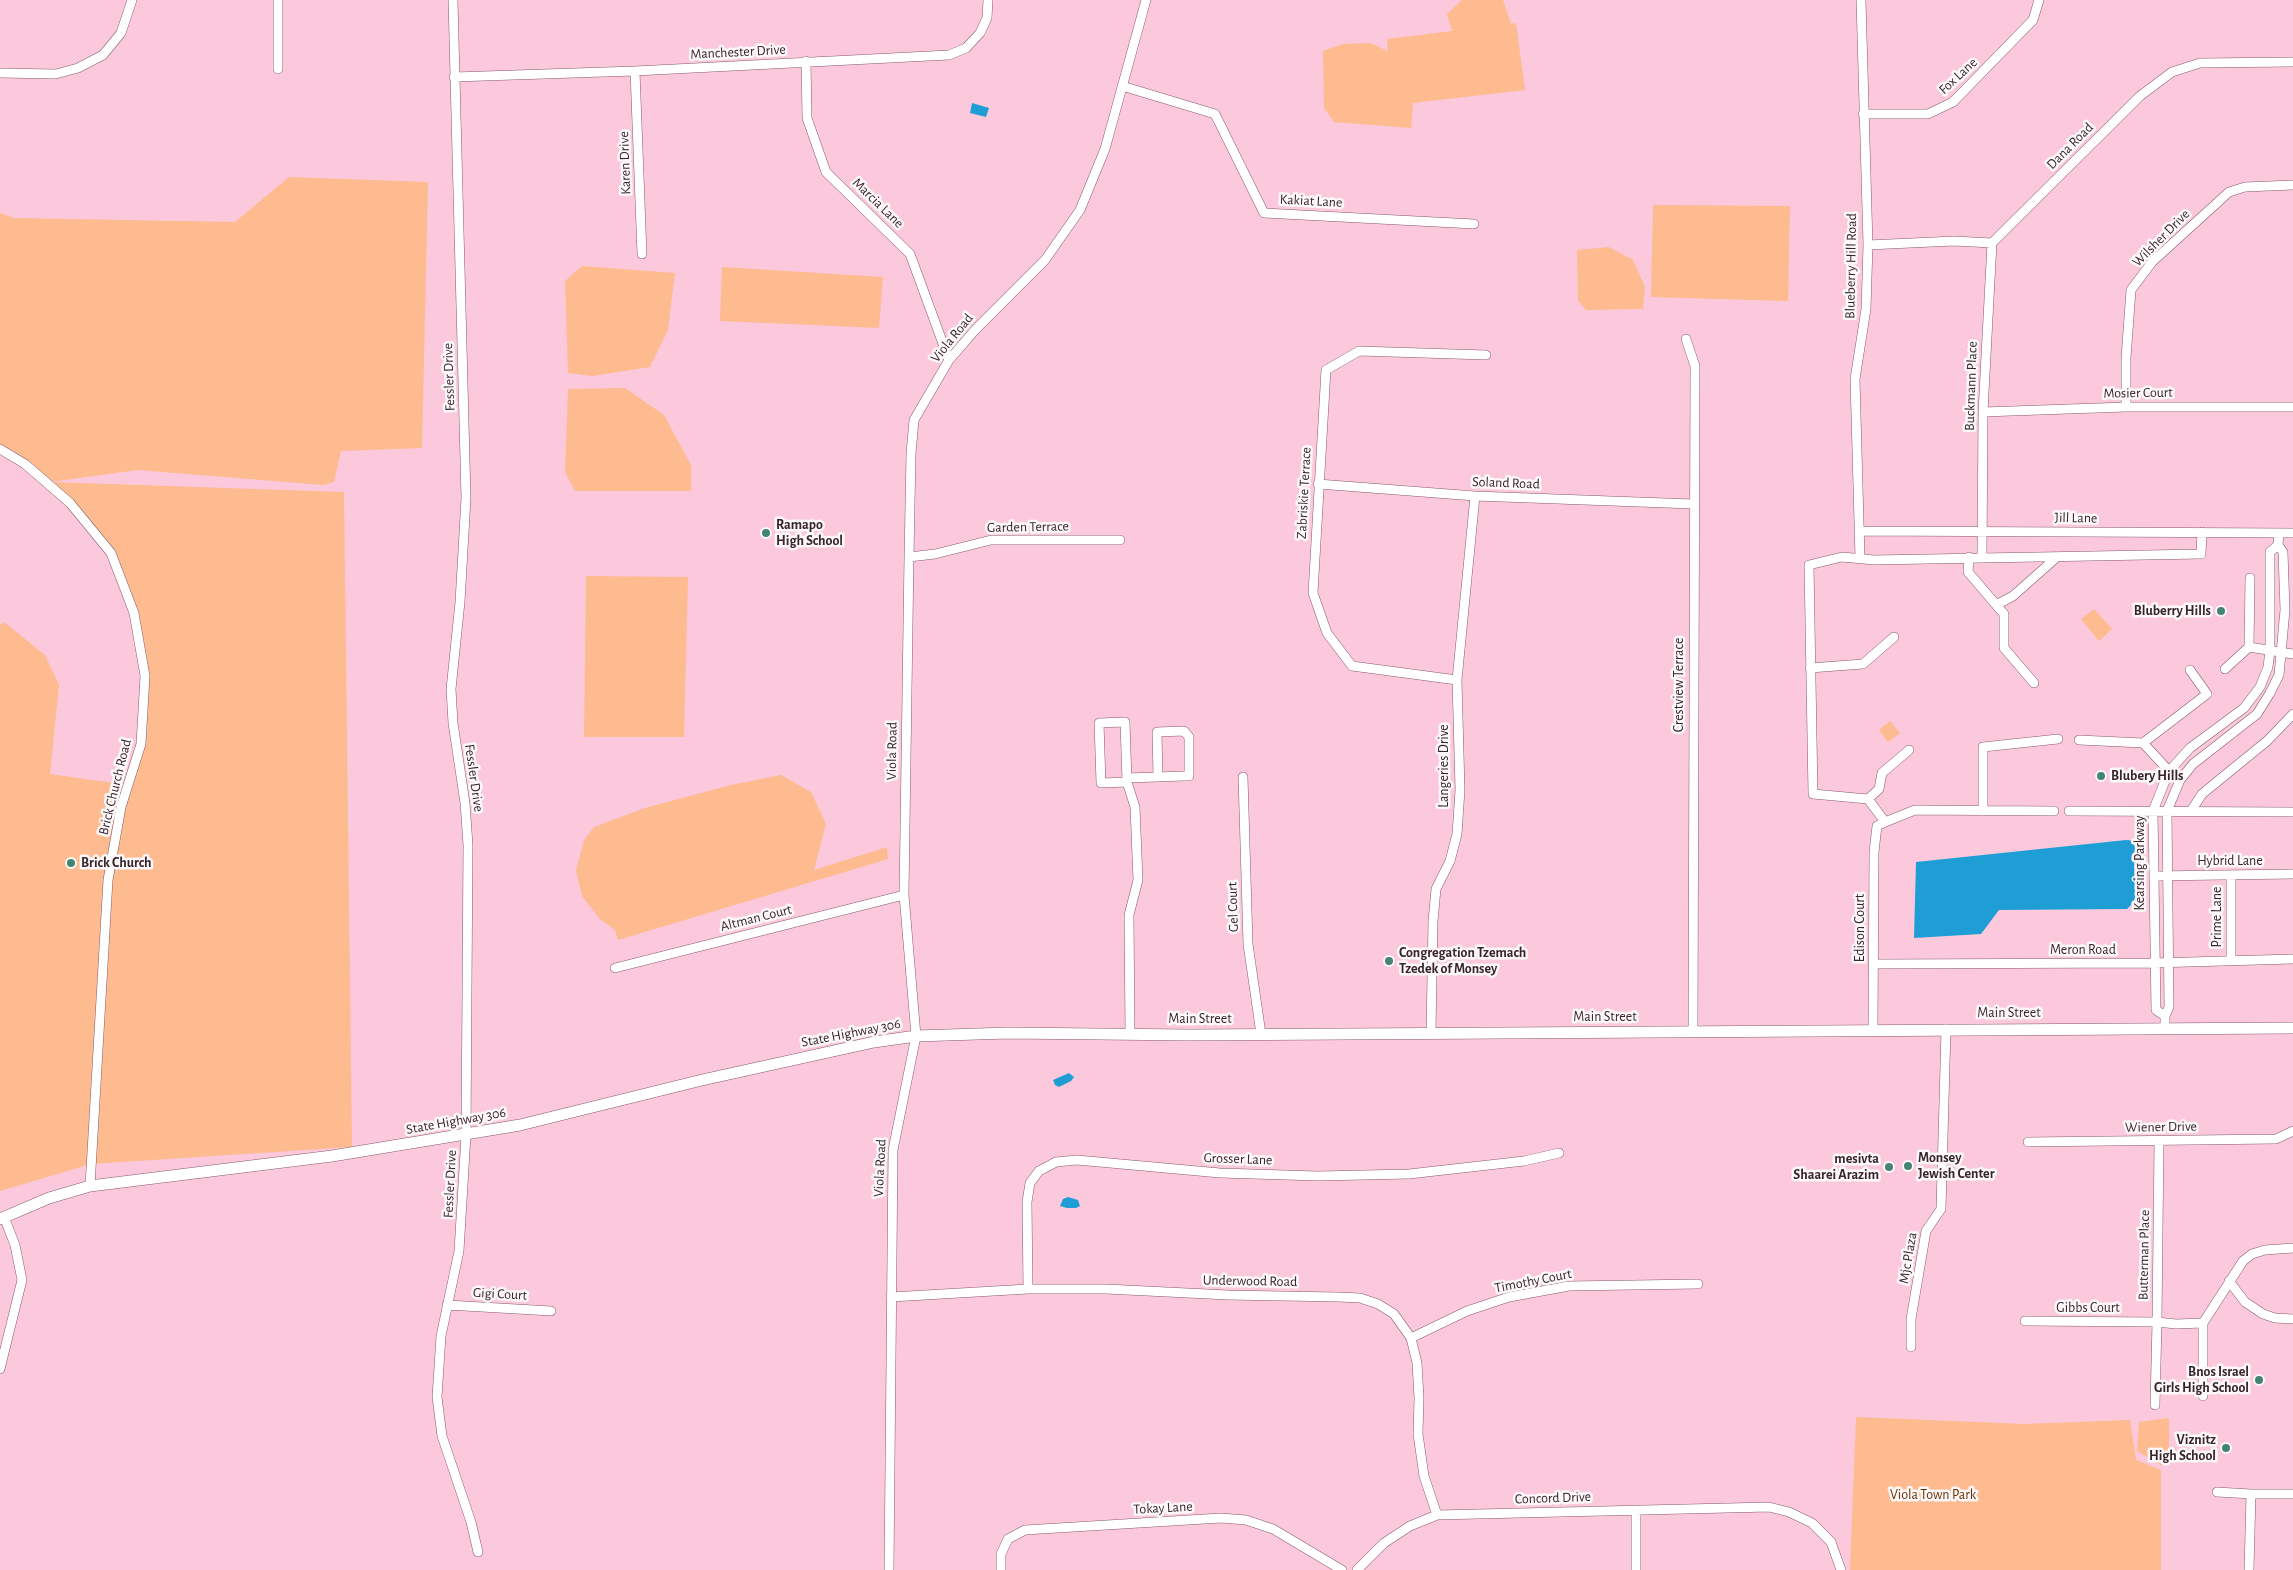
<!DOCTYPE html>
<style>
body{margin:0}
canvas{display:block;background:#fbc9db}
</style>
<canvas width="2293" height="1570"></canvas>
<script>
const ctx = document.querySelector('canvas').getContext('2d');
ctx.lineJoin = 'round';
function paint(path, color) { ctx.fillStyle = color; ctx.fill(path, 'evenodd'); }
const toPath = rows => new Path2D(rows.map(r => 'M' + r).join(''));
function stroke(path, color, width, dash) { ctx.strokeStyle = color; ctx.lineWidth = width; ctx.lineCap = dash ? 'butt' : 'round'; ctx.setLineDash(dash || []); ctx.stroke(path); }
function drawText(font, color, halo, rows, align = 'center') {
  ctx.font = font + ' "Alegreya Sans",sans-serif'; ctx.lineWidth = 5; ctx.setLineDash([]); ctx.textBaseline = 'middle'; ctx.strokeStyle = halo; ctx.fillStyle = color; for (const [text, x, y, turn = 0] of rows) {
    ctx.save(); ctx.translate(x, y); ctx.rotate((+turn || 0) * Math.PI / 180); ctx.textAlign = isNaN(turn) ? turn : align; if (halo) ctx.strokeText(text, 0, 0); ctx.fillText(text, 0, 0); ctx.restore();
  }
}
paint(toPath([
 [1462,0,1503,0,1511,24,1516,23,1525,90,1413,103,1411,128,1334,122,1324,108,1323,51,1343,44,1370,43,1388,51,1387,39,1452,31,1447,14],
 [289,177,428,182,422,448,341,451,334,482,323,485,138,470,50,482,344,492,352,1147,91,1164,0,1191,0,624,5,623,45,655,59,685,50,774,128,785,141,743,145,676,134,613,111,553,70,503,0,449,0,213,14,218,235,222],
 [1653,205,1790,206,1788,301,1651,297],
 [1609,247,1633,260,1645,287,1643,309,1586,310,1578,301,1577,250],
 [582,266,675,273,668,330,650,367,593,376,568,373,565,281],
 [722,267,883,277,879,328,720,321],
 [625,388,664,415,691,465,691,491,575,491,565,472,568,389],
 [586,576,688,577,684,737,584,737],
 [2094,609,2112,629,2099,641,2081,619],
 [1890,721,1900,733,1888,742,1879,730],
 [781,775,811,792,826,824,814,870,887,847,888,859,618,940,615,930,600,919,582,896,576,871,584,840,594,827,645,808,731,785],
 [1856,1417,2025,1424,2130,1420,2136,1460,2161,1470,2161,1570,1850,1570],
 [2169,1418,2169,1454,2162,1466,2137,1451,2139,1422]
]), '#febb8f');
paint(toPath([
 [972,103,989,108,986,117,970,113],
 [2126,840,2137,841,2142,852,2134,866,2136,900,2127,909,1999,910,1981,934,1914,938,1916,862],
 [1069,1073,1074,1077,1071,1081,1059,1087,1055,1085,1053,1080],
 [1068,1197,1078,1200,1080,1206,1076,1208,1067,1208,1060,1206,1063,1199]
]), '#1f9ed6');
const minor = toPath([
 [278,0,278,69],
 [453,0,466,498,460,602,451,689,453,723,465,803,468,845,466,1135,459,1251,441,1336,437,1397,442,1436,471,1522,478,1552],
 [806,61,807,118,826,172,910,254,949,360],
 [635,71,642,254],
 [0,73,56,74,78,68,103,55,121,33,132,0],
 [454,77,635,71,949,55,966,48,980,33,987,18,988,0],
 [1122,86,1215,114,1264,213,1474,224],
 [1863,114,1928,114,1953,102,2033,20,2039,0],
 [1868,245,1954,241,1992,243,2140,96,2172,72,2200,63,2293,62],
 [1686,339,1695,366,1693,1032],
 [2126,407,2126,358,2131,290,2152,262,2229,192,2245,187,2293,185],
 [1983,412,2126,407,2293,407],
 [0,449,25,464,70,503,111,553,134,613,145,676,141,744,121,807,108,880,90,1186],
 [1318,484,1475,496,1693,504],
 [1859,531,2293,533],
 [909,557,935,554,991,540,1120,540],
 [1969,557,1968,572,2004,614,2004,648,2034,683],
 [1982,557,1983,412,1992,243],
 [1860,558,1855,379,1866,309,1868,245,1861,0],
 [1996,605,2013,596,2057,557],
 [2249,647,2250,578],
 [1810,668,1863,664,1894,637],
 [2225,669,2249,647,2293,654],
 [1457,680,1352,666,1327,633,1313,593,1326,370,1359,351,1486,355],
 [2079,740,2143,743,2169,771,2180,780],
 [2143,743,2207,694,2190,670],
 [1243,777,1248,944,1261,1034],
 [1127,778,1158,777,1183,776,1189,776,1189,737,1184,731,1157,732,1158,777],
 [1127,782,1125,722,1099,723,1101,783,1127,782,1135,807,1138,880,1129,915,1130,1034],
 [1868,799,1879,789,1882,773,1909,750],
 [1983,811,1983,747,2058,739],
 [2069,811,2293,812],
 [2191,811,2202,794,2267,741,2293,714],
 [1885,822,1915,810,2054,811],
 [2231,875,2231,959],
 [2154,876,2293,874],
 [1874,964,2154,963,2293,959],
 [615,968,904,895],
 [2165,1016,2156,1010,2153,811,2169,771,2190,748,2244,708,2260,687,2268,667,2270,650,2270,552,2278,545],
 [2165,1027,2165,1016,2169,1007,2167,811,2180,780,2193,764,2257,714,2270,693,2279,675,2285,610,2283,552,2278,545,2279,533],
 [1873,1030,1874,852,1877,826,1885,822,1868,799,1813,794,1809,565,1842,557,1874,560,2201,554,2202,532],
 [1431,1032,1433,921,1436,889,1450,861,1457,834,1460,790,1457,680,1475,496],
 [2159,1141,2157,1322,2176,1324,2203,1323],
 [2028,1142,2276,1139,2293,1131],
 [2229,1281,2245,1302,2263,1314,2275,1318,2293,1319],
 [1028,1289,1027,1202,1030,1183,1039,1171,1056,1162,1077,1160,1220,1173,1318,1176,1409,1174,1524,1161,1559,1153],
 [891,1297,1028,1289,1106,1289,1228,1295,1338,1297,1360,1298,1378,1304,1394,1314,1411,1338,1417,1363,1419,1398,1418,1434,1424,1476,1437,1515],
 [447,1305,551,1311],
 [2025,1321,2157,1322,2155,1405],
 [1411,1338,1467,1311,1509,1297,1569,1286,1698,1284],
 [1911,1347,1911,1319,1926,1231,1941,1209,1946,1029],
 [0,1369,22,1280,15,1245,4,1217],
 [2203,1396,2203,1323,2243,1261,2252,1254,2265,1250,2293,1248],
 [2217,1492,2251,1494],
 [889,1570,893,1150,916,1036,904,895,909,557,911,453,914,420,949,360,975,330,1045,260,1080,210,1105,149,1146,0],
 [1001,1570,1001,1554,1008,1539,1025,1530,1221,1518,1246,1520,1273,1529,1342,1570],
 [1357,1570,1384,1543,1410,1526,1437,1515,1769,1507,1789,1512,1812,1523,1831,1542,1841,1570],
 [1636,1570,1636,1510],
 [2249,1570,2251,1494,2293,1494]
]);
const major = toPath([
 [0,1219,49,1198,90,1186,332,1156,520,1125,702,1080,874,1042,916,1036,1008,1033,1189,1035,2293,1028]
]);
stroke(minor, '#865a6b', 10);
stroke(major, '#865a6b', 12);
stroke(minor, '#fff', 9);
stroke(major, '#fff', 11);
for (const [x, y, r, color] of [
 [766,533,5,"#438473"],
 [2221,611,5,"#438473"],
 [2101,776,5,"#438473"],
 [71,863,5,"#438473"],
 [1389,961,5,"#438473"],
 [1908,1166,5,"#438473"],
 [1889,1167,5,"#438473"],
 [2259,1380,5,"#438473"],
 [2226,1448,5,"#438473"]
]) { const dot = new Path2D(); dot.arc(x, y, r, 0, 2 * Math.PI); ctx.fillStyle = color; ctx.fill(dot); stroke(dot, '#fdf8fa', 2); }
drawText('14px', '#37252c', '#fdf8fa', [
 ["Manchester Drive",738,52,-3],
 ["Fox Lane",1958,76,-43],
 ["Dana Road",2070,146,-45],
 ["Karen Drive",625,163,-92],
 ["Kakiat Lane",1311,201,3],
 ["Marcia Lane",878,203,44],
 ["Wilsher Drive",2161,238,-45],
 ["Blueberry Hill Road",1851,266,-89],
 ["Viola Road",952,338,-51],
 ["Fessler Drive",449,377,-92],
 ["Buckmann Place",1971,386,-88],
 ["Mosier Court",2138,393,-1],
 ["Soland Road",1506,483,2],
 ["Zabriskie Terrace",1304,493,-87],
 ["Jill Lane",2076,518,1],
 ["Garden Terrace",1028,527,-1],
 ["Crestview Terrace",1679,685,-90],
 ["Viola Road",892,751,-89],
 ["Langeries Drive",1444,766,-90],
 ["Fessler Drive",474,778,82],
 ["Brick Church Road",115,787,-76],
 ["Hybrid Lane",2230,861],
 ["Kearsing Parkway",2140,863,-90],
 ["Gel Court",1233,907,-92],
 ["Prime Lane",2217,917,-90],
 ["Altman Court",756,918,-14],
 ["Edison Court",1860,928,-90],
 ["Meron Road",2083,950],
 ["Main Street",2009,1013],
 ["Main Street",1605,1017],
 ["Main Street",1200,1019],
 ["State Highway 306",851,1033,-11],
 ["State Highway 306",456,1121,-10],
 ["Wiener Drive",2161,1127,-1],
 ["Grosser Lane",1238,1159,2],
 ["Viola Road",880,1168,-87],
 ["Fessler Drive",450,1184,-87],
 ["Butterman Place",2144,1255,-89],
 ["Mjc Plaza",1908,1258,-80],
 ["Underwood Road",1250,1281,1],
 ["Timothy Court",1533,1281,-11],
 ["Gigi Court",500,1294,3],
 ["Gibbs Court",2088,1308],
 ["Concord Drive",1553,1498,-2],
 ["Tokay Lane",1163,1508,-3]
]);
drawText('bold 14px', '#37252c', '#fdf8fa', [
 ["Ramapo",776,525],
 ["High School",776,541],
 ["Bluberry Hills",2211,611,"right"],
 ["Blubery Hills",2111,776],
 ["Brick Church",81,863],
 ["Congregation Tzemach",1399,953],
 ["Tzedek of Monsey",1399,969],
 ["Monsey",1918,1158],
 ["Jewish Center",1918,1174],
 ["mesivta",1879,1159,"right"],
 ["Shaarei Arazim",1879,1175,"right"],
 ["Bnos Israel",2249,1372,"right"],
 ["Girls High School",2249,1388,"right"],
 ["Viznitz",2216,1440,"right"],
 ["High School",2216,1456,"right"]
], 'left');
drawText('14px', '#683100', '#fdf8fa', [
 ["Viola Town Park",1933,1495]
]);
</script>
